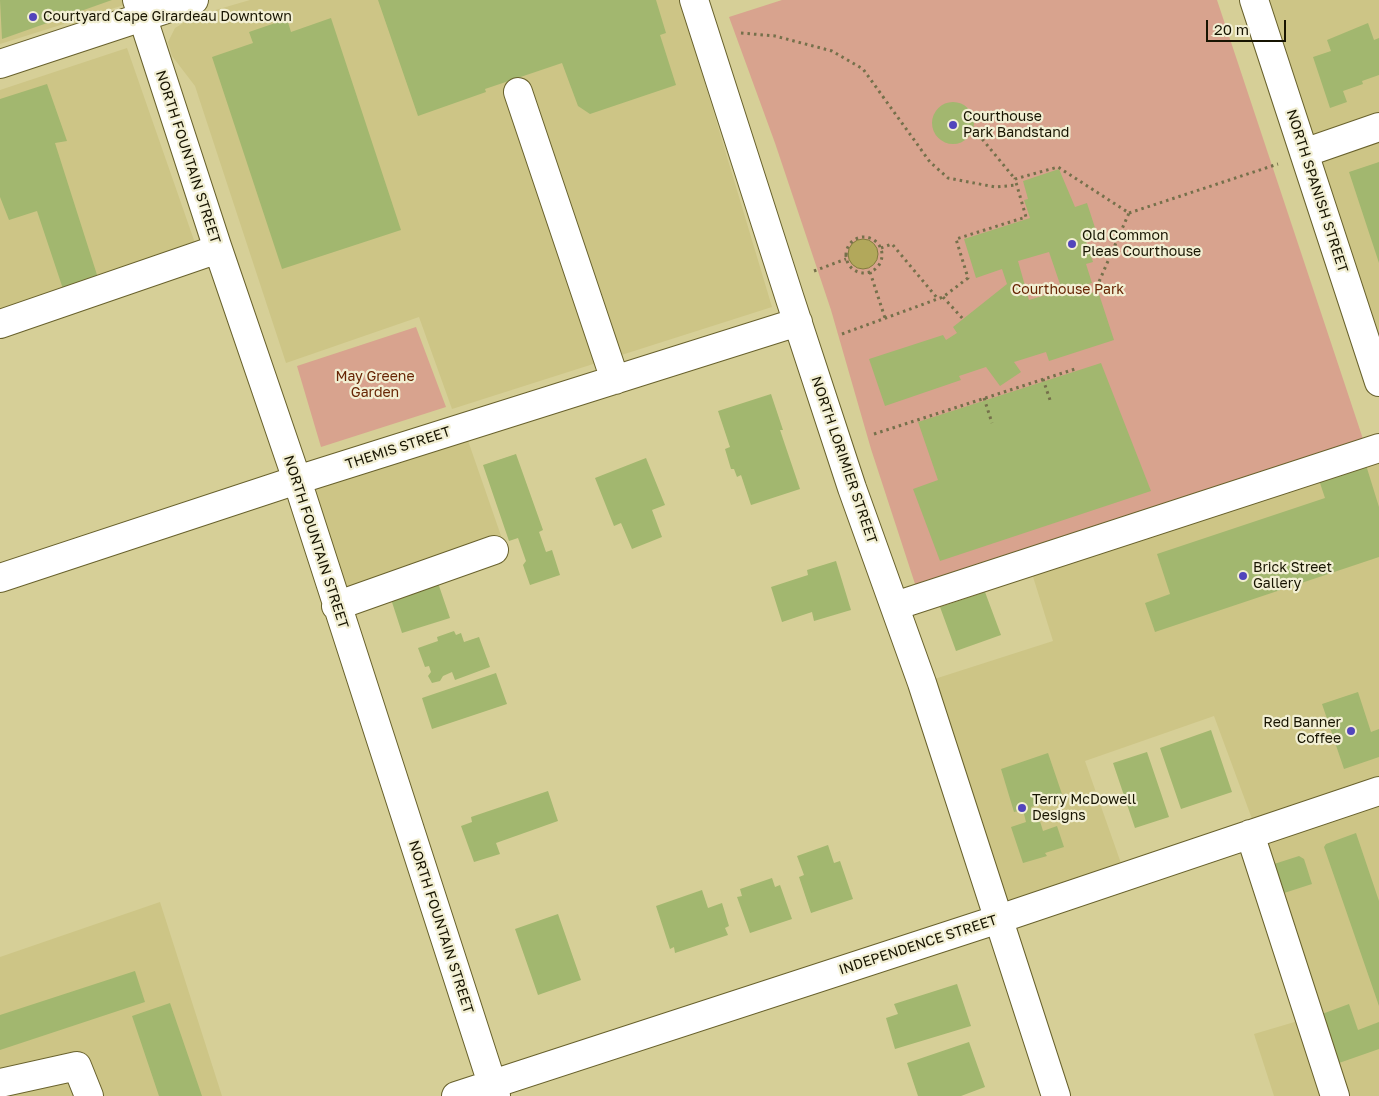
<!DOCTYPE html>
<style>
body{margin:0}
#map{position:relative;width:1379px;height:1096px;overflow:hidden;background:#d6cf97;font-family:"Golos Text",sans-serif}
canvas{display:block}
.scale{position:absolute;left:1206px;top:20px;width:80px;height:22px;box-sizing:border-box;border:2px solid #171401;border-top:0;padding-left:6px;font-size:15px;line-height:18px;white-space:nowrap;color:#171401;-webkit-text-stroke:4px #f2efd3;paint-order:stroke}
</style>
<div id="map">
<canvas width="1379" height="1096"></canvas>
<div class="scale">20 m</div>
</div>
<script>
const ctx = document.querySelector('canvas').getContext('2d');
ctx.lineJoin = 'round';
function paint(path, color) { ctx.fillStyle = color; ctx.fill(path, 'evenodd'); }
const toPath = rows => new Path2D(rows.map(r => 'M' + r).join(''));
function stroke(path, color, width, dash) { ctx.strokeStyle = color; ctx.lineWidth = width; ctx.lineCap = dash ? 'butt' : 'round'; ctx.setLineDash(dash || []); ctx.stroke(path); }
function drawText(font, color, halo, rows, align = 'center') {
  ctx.font = font + ' "Golos Text",sans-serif'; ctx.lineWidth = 4.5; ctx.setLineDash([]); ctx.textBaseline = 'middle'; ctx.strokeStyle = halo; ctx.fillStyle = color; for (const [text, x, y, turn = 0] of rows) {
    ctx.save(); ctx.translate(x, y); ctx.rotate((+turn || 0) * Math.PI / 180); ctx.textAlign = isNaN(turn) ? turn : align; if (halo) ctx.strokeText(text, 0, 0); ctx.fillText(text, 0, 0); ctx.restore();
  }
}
paint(toPath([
 [0,0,122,0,124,5,0,44],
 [250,0,680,0,772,307,452,409,419,317,286,363,195,86,172,56,168,42,175,28,195,16],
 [1257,0,1379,0,1379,377],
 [127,48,196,246,0,311,0,90],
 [465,432,507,553,343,608,303,483],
 [1379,451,1379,787,1255,827,1214,716,1085,761,1123,869,1003,912,922,683,1053,641,1030,567],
 [1379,794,1379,1096,1274,1096,1254,1034,1315,1016,1257,835],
 [160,902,222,1096,0,1096,0,957]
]), '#cdc586');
paint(toPath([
 [782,0,1217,0,1363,439,917,590,871,449,831,310,775,143,729,17],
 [416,327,446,407,321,447,297,366]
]), '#d8a38e');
const water = toPath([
 '848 254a15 15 0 1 1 30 0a15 15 0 1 1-30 0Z'
]);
paint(water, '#b2a85b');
stroke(water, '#847c40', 1);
paint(toPath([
 [0,0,112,0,2,39],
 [378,0,656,0,666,33,660,35,676,85,590,114,578,106,562,63,485,89,486,92,418,116],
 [331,18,401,230,282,269,212,57,253,43,249,32,287,19,291,32],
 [1368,23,1374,40,1379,38,1379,75,1362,81,1363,84,1343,91,1347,102,1330,108,1313,57,1331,51,1327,40],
 [47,84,67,141,55,143,98,278,63,289,37,211,9,220,0,197,0,99],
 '932 123a21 21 0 1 1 42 0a21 21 0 1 1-42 0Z',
 [1379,162,1379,263,1349,172],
 [1059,169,1075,207,1087,203,1098,237,1086,241,1093,262,1086,264,1092,283,1077,287,1080,296,1098,291,1114,340,1049,361,1046,352,1014,362,1021,372,1000,386,986,367,959,376,961,380,885,406,869,359,943,335,946,340,957,333,953,327,1007,284,1002,269,976,278,964,239,1030,218,1024,200,1028,199,1023,181],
 [1049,252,1062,290,1029,300,1018,261],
 [1101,363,1151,491,940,561,913,489,938,480,918,422],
 [771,394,783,430,780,430,800,489,751,505,741,475,737,477,734,469,731,469,725,449,730,447,718,411],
 [516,454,543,530,539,532,546,552,552,550,560,575,530,585,523,565,526,561,518,538,509,541,483,465],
 [646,458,665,505,652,510,662,537,632,549,621,523,614,526,595,478],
 [1366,465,1379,507,1379,557,1155,632,1145,603,1170,594,1157,554,1325,498,1319,480],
 [836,561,851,610,814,621,812,612,782,622,771,587,808,575,807,570],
 [437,580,450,618,402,633,390,596],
 [985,592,1001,635,956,651,940,607],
 [454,631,456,635,461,633,464,642,479,637,490,667,455,680,452,672,443,676,440,681,432,683,428,676,431,672,429,666,425,667,418,648,438,641,437,637],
 [496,673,507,704,432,729,422,698],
 [1358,692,1371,732,1379,729,1379,757,1344,769,1322,704],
 [1211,730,1232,792,1181,809,1160,748],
 [1147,752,1169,817,1135,828,1113,763],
 [1048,753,1063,797,1031,807,1035,819,1039,818,1043,831,1057,826,1064,847,1045,853,1047,856,1023,863,1011,827,1026,822,1023,810,1014,812,1001,769],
 [548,791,558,821,496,843,500,854,474,862,461,826,472,822,471,817],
 [1356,833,1379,901,1379,1006,1324,847,1326,844],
 [828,845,834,863,840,861,853,899,811,913,799,877,804,875,797,856],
 [1299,856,1304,859,1312,884,1281,894,1271,865],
 [772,878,775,887,780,885,792,919,750,933,737,897,742,896,740,889],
 [702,890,708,908,722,903,729,926,725,928,728,935,675,953,674,947,670,949,656,906],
 [558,914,581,980,538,995,515,929],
 [135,971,145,1002,0,1050,0,1015],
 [957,984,971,1026,895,1049,886,1018,898,1014,894,1004],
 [170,1003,202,1096,159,1096,132,1016],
 [1349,1004,1358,1030,1379,1022,1379,1049,1339,1063,1322,1014],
 [969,1042,985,1087,961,1096,918,1096,907,1063]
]), '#a2b76f');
const minor = toPath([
 [137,0,217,246,297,480,496,1096],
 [694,0,790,299,852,488,922,683,1056,1096],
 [1254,0,1379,382],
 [518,92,615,380],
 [1304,153,1379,127],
 [0,324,218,249],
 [0,578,297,480,798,322],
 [336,606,494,550],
 [895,606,1379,448],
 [1250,834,1335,1096],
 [0,1083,77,1066,89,1096],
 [456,1096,999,919,1379,791]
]);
const major = toPath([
 [0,64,194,0]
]);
stroke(minor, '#68612c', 30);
stroke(major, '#68612c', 30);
stroke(toPath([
 [741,33,775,36,832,51,863,69,930,162,948,178,995,187,1017,185],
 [974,129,1015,179],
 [1129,213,1278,164],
 '846 255a18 18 0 1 1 36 0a18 18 0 1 1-36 0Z',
 [881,248,892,244,938,299],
 [814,271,846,259],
 [870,272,885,318],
 [943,297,963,319],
 [842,334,943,297,968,278,956,239,1026,217,1015,179,1058,167,1129,213,1098,284],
 [1043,379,1051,403],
 [984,398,992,423],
 [874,434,1078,368]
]), '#75704b', 3, [2.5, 4]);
stroke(minor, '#fff', 28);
stroke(major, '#fff', 28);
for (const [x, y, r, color] of [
 [33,17,5,"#5245bc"],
 [953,125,5,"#5245bc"],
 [1072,244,5,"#5245bc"],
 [1243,576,5,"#5245bc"],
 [1351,731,5,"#5245bc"],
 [1022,808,5,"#5245bc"]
]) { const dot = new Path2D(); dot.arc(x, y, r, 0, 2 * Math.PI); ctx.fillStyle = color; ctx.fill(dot); stroke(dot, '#f2efd3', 2); }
drawText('14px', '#171401', '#f2efd3', [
 ["Courtyard Cape Girardeau Downtown",43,17],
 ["Courthouse",963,117],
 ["Park Bandstand",963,133],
 ["Old Common",1082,236],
 ["Pleas Courthouse",1082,252],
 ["Brick Street",1253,568],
 ["Gallery",1253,584],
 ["Red Banner",1341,723,"right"],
 ["Coffee",1341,739,"right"],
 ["Terry McDowell",1032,800],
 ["Designs",1032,816]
], 'left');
drawText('14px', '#171401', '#f2efd3', [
 ["NORTH FOUNTAIN STREET",188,157,72],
 ["NORTH SPANISH STREET",1317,191,72],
 ["THEMIS STREET",398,448,-18],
 ["NORTH LORIMIER STREET",844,460,71],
 ["NORTH FOUNTAIN STREET",316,542,72],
 ["NORTH FOUNTAIN STREET",441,927,72],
 ["INDEPENDENCE STREET",918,945,-18]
]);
drawText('14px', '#672504', '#f2efd3', [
 ["Courthouse Park",1068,290],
 ["May Greene",375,377],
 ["Garden",375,393]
]);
</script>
